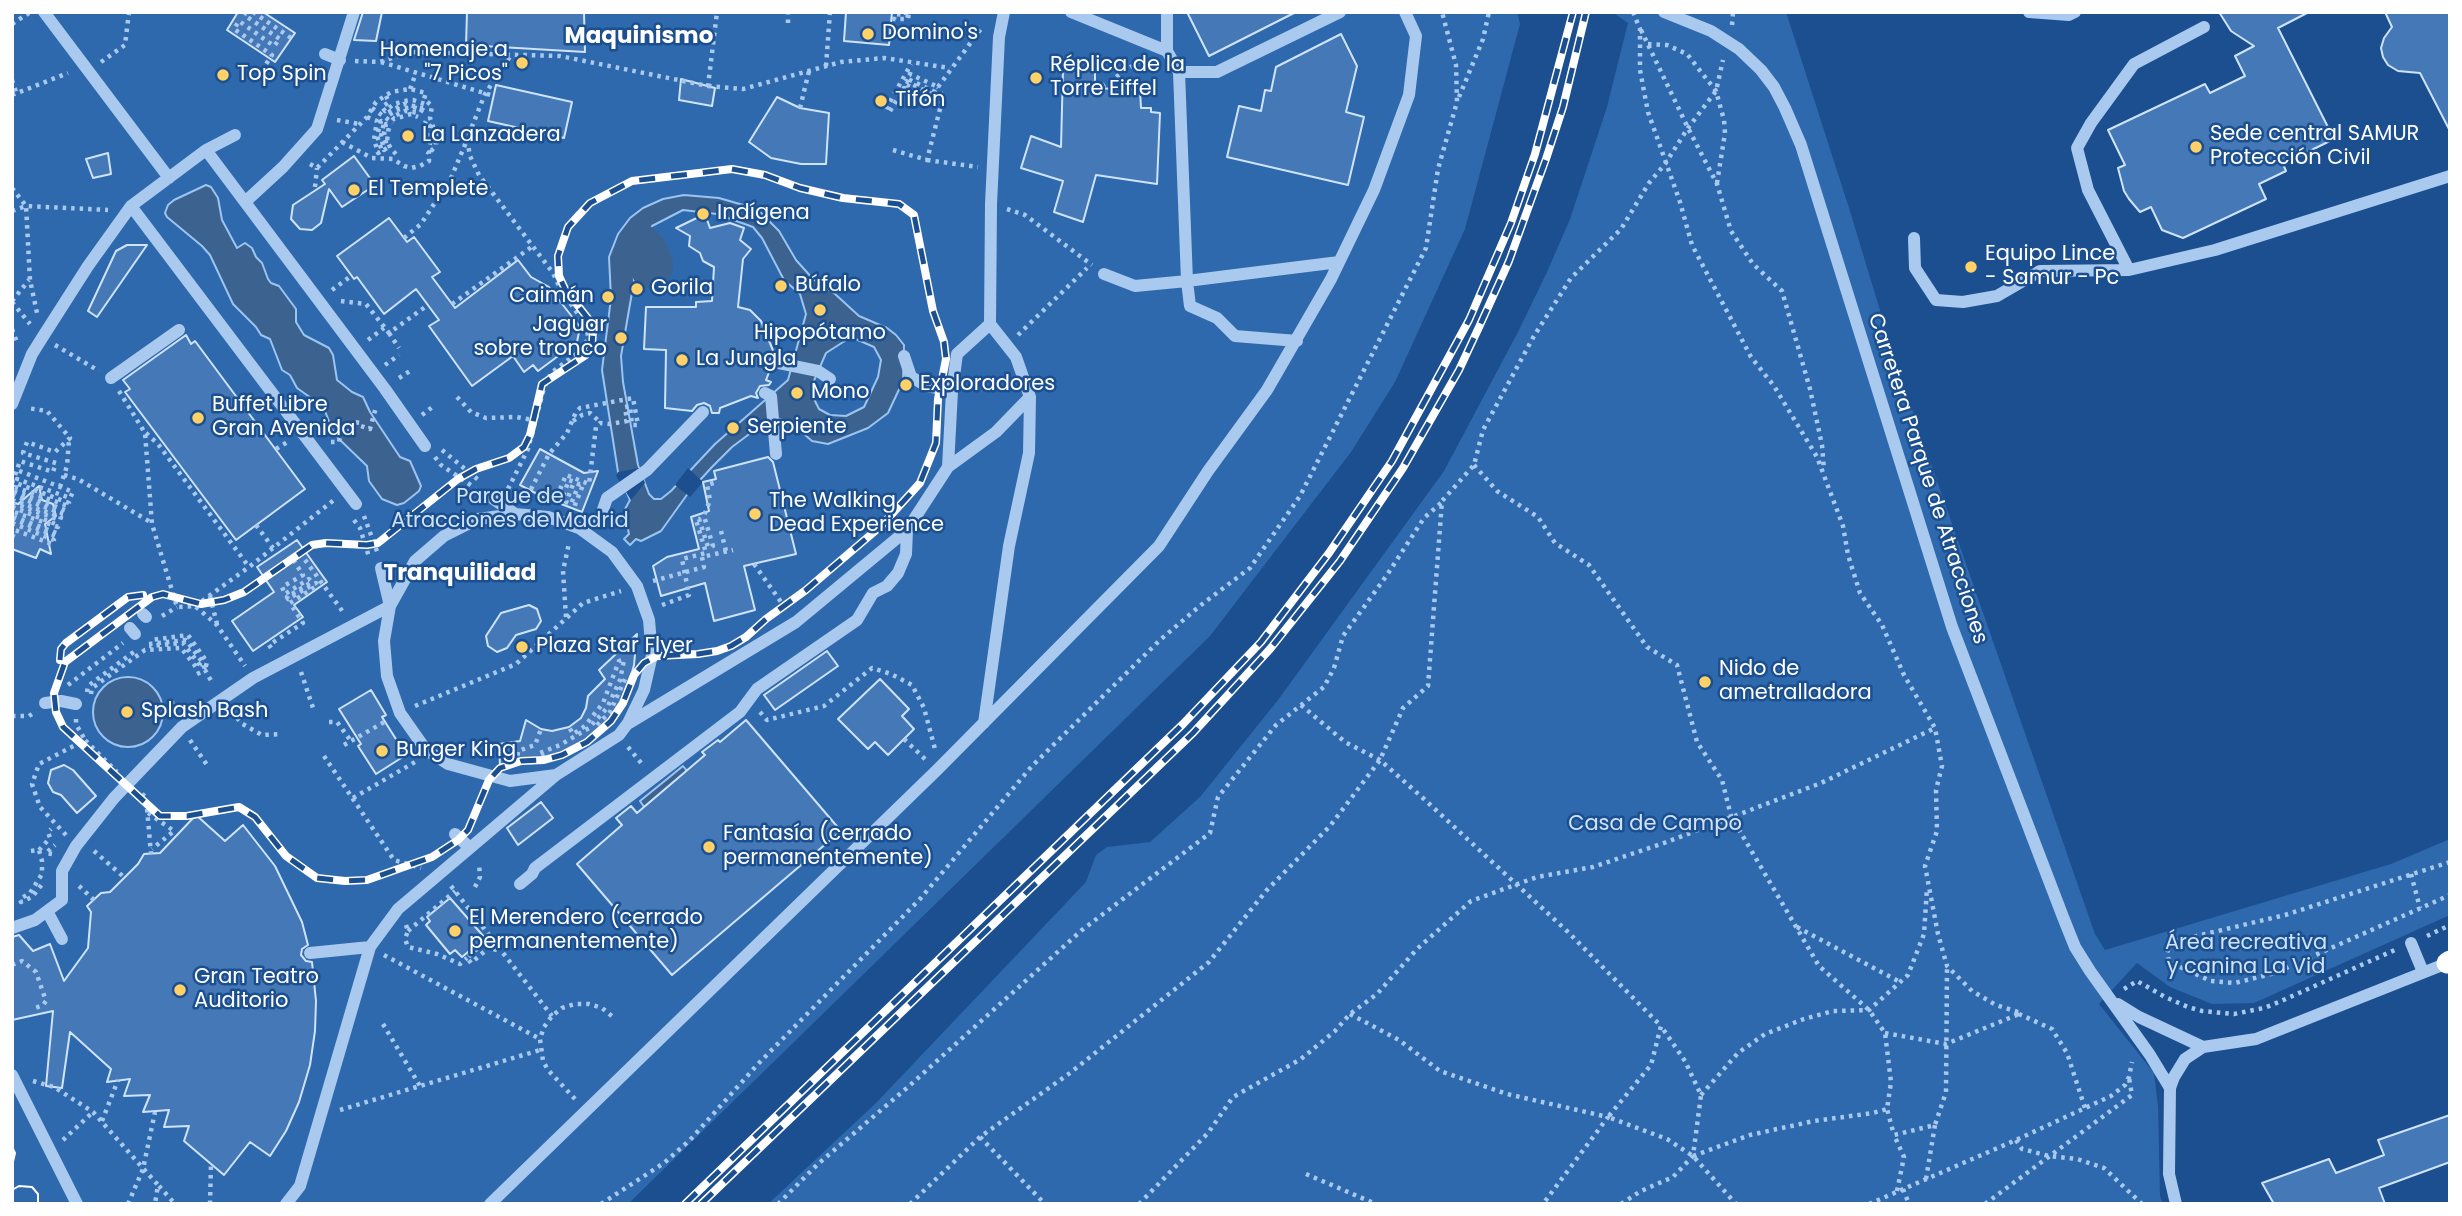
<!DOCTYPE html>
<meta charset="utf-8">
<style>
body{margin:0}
#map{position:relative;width:2462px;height:1216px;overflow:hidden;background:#1b4f8f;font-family:Poppins,sans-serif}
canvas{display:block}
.frame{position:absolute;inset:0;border:14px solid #fff;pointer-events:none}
</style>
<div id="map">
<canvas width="2462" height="1216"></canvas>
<div class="frame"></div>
</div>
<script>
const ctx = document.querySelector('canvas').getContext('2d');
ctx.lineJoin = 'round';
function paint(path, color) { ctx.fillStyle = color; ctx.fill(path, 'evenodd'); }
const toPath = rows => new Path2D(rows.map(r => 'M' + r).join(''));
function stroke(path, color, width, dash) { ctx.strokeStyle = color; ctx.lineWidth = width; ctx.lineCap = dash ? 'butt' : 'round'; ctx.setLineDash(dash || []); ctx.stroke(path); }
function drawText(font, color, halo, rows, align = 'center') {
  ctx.font = font + ' Poppins,sans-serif'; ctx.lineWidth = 5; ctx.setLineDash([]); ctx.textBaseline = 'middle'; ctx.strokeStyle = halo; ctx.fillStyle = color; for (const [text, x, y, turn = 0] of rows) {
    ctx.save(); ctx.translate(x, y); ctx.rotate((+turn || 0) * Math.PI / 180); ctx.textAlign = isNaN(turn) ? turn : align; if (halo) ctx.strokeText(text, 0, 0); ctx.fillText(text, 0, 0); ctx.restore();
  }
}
paint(toPath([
 [12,12,1517,12,1520,24,1465,229,1395,382,1351,452,1210,636,628,1204,12,1204],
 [1612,12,1786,12,1849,208,1896,363,2095,934,2105,950,2391,864,2450,839,2450,915,2254,1003,2212,1004,2170,987,2137,963,2099,1004,2154,1073,2158,1106,2160,1196,2163,1204,768,1204,876,1103,1086,882,1096,855,1107,847,1150,842,1200,797,1278,700,1444,471,1518,332,1548,270,1570,219,1607,107,1628,23]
]), '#2e69ad');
const water = toPath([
 [206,185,211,187,218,198,222,220,237,248,245,243,252,248,256,257,262,263,268,279,271,283,279,286,296,309,296,322,304,335,329,348,333,355,337,380,352,392,363,397,370,412,400,457,410,461,421,486,419,491,404,503,397,505,382,499,369,481,367,466,338,438,332,429,325,411,318,403,297,388,290,375,282,370,270,339,261,335,256,327,233,304,210,255,202,246,167,217,165,213,168,205,174,200,206,185],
 [684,195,719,198,757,209,779,231,796,260,813,279,835,294,859,316,887,328,896,335,904,345,903,381,888,413,868,428,828,444,812,441,790,422,776,418,768,420,732,447,712,467,689,492,661,531,641,541,636,539,630,545,624,539,629,534,624,511,630,500,618,472,602,370,611,298,609,257,618,234,630,218,643,208,663,199,684,195],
 [683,210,717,214,753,227,762,238,784,280,800,294,806,314,788,380,715,444,671,491,661,499,654,499,649,494,638,465,623,382,621,356,634,281,632,260,635,250,652,226,683,210],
 [851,337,874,347,881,360,878,377,864,407,846,416,830,415,819,409,812,395,813,383,826,353,851,337],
 '93 712a35 35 0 1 1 70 0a35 35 0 1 1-70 0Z',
 [683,766,687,771,644,807,640,801,683,766]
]);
paint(water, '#3c6290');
stroke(water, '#9cc4f0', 2);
paint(toPath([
 [639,468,645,483,631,500,616,476,618,472],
 [688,468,703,482,690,497,675,485]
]), '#1b4f8f');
stroke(toPath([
 [639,245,646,252,651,266]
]), '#3c6290', 44);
const building = toPath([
 [238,12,263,12,295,33,275,62,227,30,238,12],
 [363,12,382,12,376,41,354,40,363,12],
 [467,12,584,12,585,52,466,45,467,12],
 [846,12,892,12,889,45,844,41,846,12],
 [1187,12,1296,12,1209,56,1187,12],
 [2219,12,2309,12,2278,28,2334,139,2283,164,2286,171,2259,184,2266,199,2183,238,2162,230,2151,207,2140,212,2129,199,2124,191,2118,168,2125,165,2108,130,2205,84,2210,93,2245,76,2235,56,2254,46,2231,31,2219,12],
 [2385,12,2450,12,2450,131,2420,73,2398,71,2388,65,2383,57,2381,48,2384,38,2392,27,2385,12],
 [1341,34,1357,66,1346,112,1364,117,1348,185,1227,157,1239,106,1261,111,1265,90,1271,91,1276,67,1341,34],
 [1063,69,1095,70,1095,88,1140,90,1141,108,1151,108,1151,112,1160,113,1157,184,1096,175,1083,222,1054,212,1063,181,1021,168,1031,136,1061,147,1063,69],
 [681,79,715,88,712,106,679,100,681,79],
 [496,85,572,102,564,138,488,121,496,85],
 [777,97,800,108,829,113,826,164,801,164,771,158,749,142,777,97],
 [108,153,111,174,93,178,86,159,108,153],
 [354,156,375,185,342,207,329,189,321,223,312,230,300,229,291,219,293,205,325,184,322,180,354,156],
 [705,214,710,228,730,223,744,228,740,240,751,249,743,259,738,307,750,310,761,321,774,353,768,356,765,361,770,370,766,380,771,382,769,385,760,386,756,393,758,398,751,396,720,408,719,413,712,413,710,406,704,403,697,405,692,411,665,408,666,350,644,349,646,307,696,307,696,302,712,301,714,267,703,261,700,253,689,246,690,236,676,228,705,214],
 [389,218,407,242,414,237,440,272,432,277,455,308,518,260,531,277,549,287,580,327,577,342,538,371,533,365,524,372,513,356,472,386,429,326,439,320,416,289,384,314,357,277,354,279,337,256,389,218],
 [127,245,147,245,97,317,88,311,116,251,127,245],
 [186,335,191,344,195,341,305,489,236,540,125,392,130,389,123,380,186,335],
 [540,449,584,473,598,471,582,512,543,497,520,485,540,449],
 [768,457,773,462,796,554,744,566,755,610,714,621,705,583,661,596,653,566,667,557,699,549,691,517,709,511,703,482,716,479,714,471,768,457],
 [39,486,42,500,53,504,56,516,45,524,51,554,40,549,36,558,12,549,12,502,18,504,39,486],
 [297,540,327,582,294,605,303,617,253,651,232,621,274,592,257,567,297,540],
 [529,605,537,609,541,621,536,629,516,635,507,648,497,652,488,646,486,636,501,613,529,605],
 [637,634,634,665,625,698,611,721,587,742,562,755,544,760,521,761,500,766,499,744,520,741,526,720,541,729,552,731,569,727,581,718,586,708,588,696,605,679,599,670,637,634],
 [827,651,838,666,775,710,764,695,827,651],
 [880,679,909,709,902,716,914,729,888,755,875,742,868,749,838,719,880,679],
 [371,690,386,715,382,717,406,755,376,774,358,746,361,744,339,709,371,690],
 [746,720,841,831,672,975,577,864,622,825,616,818,631,806,637,813,705,755,702,752,718,740,720,742,746,720],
 [64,765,73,770,96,796,77,813,61,795,53,792,48,783,51,770,64,765],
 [541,802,553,818,518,845,507,828,541,802],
 [196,815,225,841,243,825,275,866,302,922,308,945,302,949,301,955,306,961,312,962,316,1001,315,1031,310,1065,299,1102,286,1131,270,1156,250,1142,224,1175,184,1141,189,1126,164,1127,169,1110,143,1112,150,1095,124,1096,130,1079,107,1082,111,1069,70,1032,62,1088,46,1086,53,1011,12,1020,12,937,19,935,33,951,50,944,64,981,88,948,91,912,87,906,101,893,110,892,138,864,144,854,160,853,196,815],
 [450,898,485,938,462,957,455,950,450,954,426,925,430,921,427,917,450,898],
 [2450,1115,2450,1162,2379,1188,2385,1204,2274,1204,2262,1183,2329,1159,2336,1173,2384,1155,2378,1140,2450,1115]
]);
paint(building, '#4478b7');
stroke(building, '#cfe3fa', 2);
stroke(toPath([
 [246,12,244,15,280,39,274,46,239,21,234,29,272,55,258,76,254,74],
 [253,12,291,38],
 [906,12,906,15,895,14,894,19,908,19,909,12],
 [1633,12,1640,29,1640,70,1648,112,1680,202,1692,245,1751,357,1774,386,1817,457,1843,526,1848,555,1860,593,1882,625,1904,675,1935,728,1942,766,1936,790,1937,831,1925,866,1938,934,1947,966,1972,991,1996,1005,2021,1013,2019,1014,2052,1029,2067,1053,2085,1108],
 [315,13,315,12],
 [788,23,788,12],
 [12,24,29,13],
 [1732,25,1733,12],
 [1641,30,1688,128,1717,184,1731,231,1753,264,1782,291,1810,389,1822,445,1824,470],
 [1648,44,1667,45,1687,54,1716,91,1724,120,1725,133,1717,183],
 [355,61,380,62,410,52,560,56,708,86,717,12],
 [101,62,125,45,129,12],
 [381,62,494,96],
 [826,66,830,12],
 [12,80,16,92],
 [708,86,743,89,841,62,884,58,950,68],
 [938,87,983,26],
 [410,89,416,73],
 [1095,91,1141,60],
 [12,95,68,73],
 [386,96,389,102,382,107,385,111,394,104,404,101,413,100,425,104,423,108,404,104,387,113,389,115,396,110,413,107,422,110,420,113,405,111,392,117,394,119,411,114,418,117],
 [1459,97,1483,39,1489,12],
 [372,108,393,123],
 [800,108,809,71],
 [886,109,911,64],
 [890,111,904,88,931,101,932,98,905,84,906,81,933,95,935,92,908,79,910,74,938,87],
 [367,117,377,121,374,139,378,153,382,151,377,136,381,121,384,123,381,136,384,150,387,148,384,132,386,124,389,126,387,141,391,149,397,155,400,154],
 [337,120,359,124],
 [342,142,372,158,393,159,404,166,411,168,420,166,429,161,429,153,423,149],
 [893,150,927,160,943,97,938,87],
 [927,160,978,167],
 [310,164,317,168,367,117,376,102,391,92,410,89,426,93,424,99,432,106,430,118,436,135,436,145,432,150,429,147,431,140,430,126,426,121,425,123],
 [315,187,317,168],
 [12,188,26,206,108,210],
 [1007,209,1025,215,1092,265],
 [12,211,26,206,30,280,37,313],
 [404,238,421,224,451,178,467,140],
 [332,290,351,276],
 [12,301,29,280],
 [341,301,366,304,389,333,428,305],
 [12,302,30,324],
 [452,304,533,246],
 [12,329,18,345],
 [389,333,399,348],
 [1018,335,1087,268],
 [368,340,384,328],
 [55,345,99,371],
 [385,365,399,355],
 [399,378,410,371],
 [119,391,145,433,152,524,177,607,195,606,217,625,245,666],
 [457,397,471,412,486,418,516,417,533,420],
 [422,415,435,405],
 [573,421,582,415,590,413,600,422],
 [146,433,158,444,249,567],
 [331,442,339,442,341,430,350,432,353,422,361,423,361,426,370,429,376,407],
 [276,449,289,441],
 [442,450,481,482],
 [435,457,441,465,475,488],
 [1474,465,1497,491,1538,517,1555,543,1589,565,1647,647,1677,665,1697,742,1722,780,1731,816,1819,966,1869,1010,1885,1033,1891,1082,1887,1109,1894,1135],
 [64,475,78,479,152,523],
 [12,483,17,470],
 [60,487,67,466,69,440],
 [508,489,528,449,544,388,551,373,580,351,588,339,587,327,561,290,553,273,479,175,470,156,467,139,485,94,511,55],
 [12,495,64,514,65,510,13,491,15,487,68,506,69,503,16,483,17,479,70,498,73,492,17,470,20,461,53,472,56,463,23,453,27,442,55,452,70,438,47,411,27,408],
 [527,497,549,454,567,433,576,412,580,408,633,398,638,425,632,425,630,406,625,407,627,421,610,424,600,423,596,427,589,484,566,475,556,499,561,501,569,480,574,482,566,502,571,504,579,484,583,485,573,510],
 [12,500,61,517,60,520,12,503],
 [12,507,58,525,58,527,14,512,14,517,57,533,56,536,13,519,12,523],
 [364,516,378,554],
 [354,520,360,528,369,557],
 [12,523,54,540,52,544,15,530,12,538],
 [256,525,273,548],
 [721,531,726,551],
 [300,553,343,612],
 [754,564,786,609],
 [653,581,704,567,702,557,733,550],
 [210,596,217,624],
 [662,605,689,595,682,559,706,553,696,520,699,519,708,547,713,546,704,516,710,500,707,485,717,482],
 [195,606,249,567,334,500],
 [162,616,177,607],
 [566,617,563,571,569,543],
 [149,644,186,640,203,663,205,670,207,662,188,635,151,640],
 [271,648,269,645,303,623,290,603,318,585,316,583,288,599,287,597,312,582,309,579,285,594,282,587,303,575,292,558],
 [301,672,314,711],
 [197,674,205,670,213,684],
 [68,685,123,643],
 [87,692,88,686,135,651],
 [91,694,92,688,145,650,181,648,196,667,200,665,183,643,149,646],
 [172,701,173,714],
 [1301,705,1345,742,1380,760,1424,799,1567,931,1661,1026,1651,1065,1608,1117,1667,1139,1693,1156,1736,1204],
 [415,706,516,664,583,603,621,591],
 [232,711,241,723,262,735,281,734],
 [760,712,767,720,824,706,872,668,891,674,912,685,924,708,935,749],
 [12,716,29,716,32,714],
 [76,719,76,724,85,740],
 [329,722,337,722,351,741],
 [597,725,610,712,626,677],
 [904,739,926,760],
 [190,740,207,765],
 [344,745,386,721],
 [628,747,642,764],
 [324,756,394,860,421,868],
 [545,756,541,757,540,753,560,745,589,728,607,708,620,680,624,660,619,661,603,703,585,726,573,734,569,727],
 [517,764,518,751,535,745,541,729],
 [142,794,146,797,151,854],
 [353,798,415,762],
 [148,813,174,831,152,849],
 [66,835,40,807,32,784,39,764,85,740,117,772],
 [39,850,50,838,48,832,51,829],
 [31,851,39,850,42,861,42,874,30,893,20,899,21,902,32,897,43,883],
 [94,851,125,878],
 [52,854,46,853,55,845],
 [2450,862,2285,915,2176,941,2169,945,2167,953,2169,962,2211,981,2235,983,2275,973,2450,895],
 [2411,874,2420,908],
 [79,886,94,900],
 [451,886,552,1016],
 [475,887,480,877,479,863],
 [406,925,408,931,405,939,408,947,437,954,460,964,467,958],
 [1797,927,1900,982],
 [408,931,455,891],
 [2427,936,2450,925],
 [490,937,467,958,471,963,491,946,493,949,500,951],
 [384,955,540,1039],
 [12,965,22,961,36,972,46,1001,43,1005,35,1008],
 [2124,989,2137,981,2165,997,2188,1007,2202,1011,2234,1014,2264,1008,2279,1002,2397,949],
 [1350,1014,1399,1040,1440,1071,1507,1094,1608,1117,1543,1204],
 [383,1024,420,1086],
 [1885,1033,1946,1044,2019,1014],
 [33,1081,54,1087,93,1112,158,1185,155,1204],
 [1701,1095,1738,1053,1765,1034,1804,1019,1833,1011,1869,1010,1908,975,1924,934,1927,888],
 [575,1099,548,1070,543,1061,540,1039,544,1027,552,1016,562,1008,575,1004,589,1004,602,1008,613,1017],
 [340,1110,540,1050],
 [102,1121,118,1080],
 [980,1137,1045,1204],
 [63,1140,93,1112],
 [2016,1140,2022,1149,2049,1156,2077,1159,2104,1168,2142,1204],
 [1693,1156,1750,1135,1814,1121,1873,1113,1887,1109],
 [1306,1174,1376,1204],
 [1926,1179,1935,1125],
 [159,1186,175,1204],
 [1903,1189,1909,1204],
 [1897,1191,1904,1157,1894,1135,1935,1125,1946,1092,1947,967],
 [128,1204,143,1169,155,1112],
 [210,1204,211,1164],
 [601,1204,664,1163,690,1140,758,1064,920,899,1032,766,1160,640,1201,605,1250,568,1300,496,1426,248,1438,169,1457,102,1456,65,1442,12],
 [778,1204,818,1164,908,1087,1082,930,1210,833,1218,797,1276,725,1324,687,1334,668,1343,636,1387,575,1424,518,1442,502],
 [910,1204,980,1137,1070,1073,1209,962,1266,891,1330,826,1380,760,1403,708,1428,686,1442,501,1474,465,1483,430,1534,336,1571,278,1621,229,1649,183,1665,164,1688,128,1716,91,1723,60],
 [1139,1204,1208,1133,1233,1097,1301,1059,1335,1031,1350,1014,1377,994,1417,949,1471,901,1537,877,1593,867,1664,843,1821,783,1935,728],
 [1621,1204,1641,1191,1673,1177,1693,1156,1701,1095,1685,1061,1661,1026],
 [1869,1204,2016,1140,2111,1096,2125,1085,2129,1077,2132,1062],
 [1985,1204,2132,1095,2129,1078]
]), '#a9c9ee', 4.5, [3.5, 5]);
stroke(toPath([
 [44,12,169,178],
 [1071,12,1167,51],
 [1167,12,1167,51,1179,72,1187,281,1190,306,1217,318,1235,336,1297,341],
 [1664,12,1711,31,1739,49,1761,70,1774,87,1785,108,1801,145,1952,627,2063,917,2075,947,2090,971,2150,1055,2170,1088],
 [2029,12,2069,15,2075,12],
 [325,54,340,60],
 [1179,72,1217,72,1340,12],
 [206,150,235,135],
 [245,202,283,167,317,129,354,12],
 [1914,238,1915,268,1936,300,1963,302,1997,296,2040,271,2129,270,2215,250,2450,176],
 [2129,270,2088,190,2077,148,2091,123,2134,64,2204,27],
 [1104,274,1135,286,1187,281,1339,262],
 [904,356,911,377,927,386,952,391],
 [774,362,818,371,830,379],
 [111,378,179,330],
 [765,393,771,396,776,454],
 [12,404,32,354,42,338,88,266,131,206],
 [948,467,996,432,1030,397],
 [488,495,515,514],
 [356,504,131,206,206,150,385,389,425,446],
 [599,521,607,498,647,470,703,412],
 [143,614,146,617],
 [130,628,135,634],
 [45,703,61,701,76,704],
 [629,723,796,622,907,530,948,467,952,391,957,354,990,324,991,204,999,37,1004,12],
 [984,723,1009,546,1029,453,1030,397,1016,357,990,324],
 [455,834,470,848],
 [520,884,532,874,535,868,740,712,757,689,857,620,873,593,887,586,898,573,906,554,907,530],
 [47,911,62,939],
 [12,928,35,920,62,900,62,871,76,846,114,798,182,727,253,678,390,606,381,568],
 [2411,943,2423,972],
 [310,953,370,947],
 [2118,1004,2139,1017,2203,1047],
 [12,1075,77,1204],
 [286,1204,300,1186,370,947,398,909,470,848,556,775,619,735,628,723,644,690,652,655,649,620,637,586,612,552,579,528,548,517,515,514,478,519,444,536,415,561,390,606,384,641,387,676,400,713,426,750,448,764,510,781,556,775],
 [490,1204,937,770,1159,546,1208,471,1267,390,1331,279,1374,190,1409,95,1416,36,1405,12],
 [2176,1204,2169,1174,2170,1088,2174,1077,2185,1059,2203,1047,2256,1039,2450,962]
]), '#a9c9ee', 12);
stroke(toPath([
 [2447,963,2450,961]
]), '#fff', 21);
stroke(toPath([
 [12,1147,15,1153,12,1166],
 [12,1190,19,1186,32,1187,38,1194,38,1204]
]), '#fff', 2);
const rail = toPath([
 [732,169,765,175,800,188,843,198,899,204,914,215,933,311,944,342,946,359,938,399,936,443,920,483,881,526,806,590,766,619,746,637,731,646,717,651,698,654,657,656,644,663,634,675,623,703,611,721,587,742,562,755,544,760,521,761,500,768,489,780,468,830,458,840,432,857,367,880,345,881,317,878,286,856,255,817,239,807,187,816,160,816,63,727,56,712,54,693,65,662,152,597,163,594,201,604,224,600,244,592,312,545,326,543,367,545,378,543,458,479,476,469,509,458,524,447,530,435,542,384,586,355,592,345,593,332,590,321,565,289,559,276,558,256,568,227,590,203,632,181,732,169],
 [60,660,61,649,66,643,128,597,143,595],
 [685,1204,1183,724,1261,642,1329,553,1392,461,1469,320,1511,223,1535,154,1573,12],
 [701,1204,1193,733,1270,649,1340,561,1403,468,1459,370,1480,325,1509,261,1546,159,1563,107,1586,12]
]);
stroke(rail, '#fff', 8);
stroke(rail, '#1b4f8f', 5, [16]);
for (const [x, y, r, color] of [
 [868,34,7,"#ffd166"],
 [522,63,7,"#ffd166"],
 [223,75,7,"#ffd166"],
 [1036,78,7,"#ffd166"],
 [881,101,7,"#ffd166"],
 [408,136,7,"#ffd166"],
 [2196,147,7,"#ffd166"],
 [354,190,7,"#ffd166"],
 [703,214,7,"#ffd166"],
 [1971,267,7,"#ffd166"],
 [781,286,7,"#ffd166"],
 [637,289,7,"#ffd166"],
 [608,297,7,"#ffd166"],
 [820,310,7,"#ffd166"],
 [621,338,7,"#ffd166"],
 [682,360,7,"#ffd166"],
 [906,385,7,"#ffd166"],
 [797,393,7,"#ffd166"],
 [198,418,7,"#ffd166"],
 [733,428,7,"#ffd166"],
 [755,514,7,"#ffd166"],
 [522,647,7,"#ffd166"],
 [1705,682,7,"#ffd166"],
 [127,712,7,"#ffd166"],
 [382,751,7,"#ffd166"],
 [709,847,7,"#ffd166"],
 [455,931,7,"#ffd166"],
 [180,990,7,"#ffd166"]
]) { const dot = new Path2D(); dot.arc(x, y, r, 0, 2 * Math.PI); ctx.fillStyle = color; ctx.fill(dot); stroke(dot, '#1b4f8f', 2.5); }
drawText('21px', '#fff', '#1b4f8f', [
 ["Domino's",882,34],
 ["Homenaje a",508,51,"right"],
 ["\"7 Picos\"",508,75,"right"],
 ["Réplica de la",1050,66],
 ["Torre Eiffel",1050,90],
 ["Top Spin",237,75],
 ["Tifón",895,101],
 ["Sede central SAMUR",2210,135],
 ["Protección Civil",2210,159],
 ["La Lanzadera",422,136],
 ["El Templete",368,190],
 ["Indígena",717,214],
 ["Equipo Lince",1985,255],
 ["- Samur - Pc",1985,279],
 ["Búfalo",795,286],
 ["Gorila",651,289],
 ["Caimán",594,297,"right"],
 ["Jaguar",607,326,"right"],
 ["sobre tronco",607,350,"right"],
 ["Hipopótamo",820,334,"center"],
 ["La Jungla",696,360],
 ["Exploradores",920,385],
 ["Mono",811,393],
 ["Buffet Libre",212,406],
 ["Gran Avenida",212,430],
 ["Serpiente",747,428],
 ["The Walking",769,502],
 ["Dead Experience",769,526],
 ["Plaza Star Flyer",536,647],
 ["Nido de",1719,670],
 ["ametralladora",1719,694],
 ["Splash Bash",141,712],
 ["Burger King",396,751],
 ["Fantasía (cerrado",723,835],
 ["permanentemente)",723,859],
 ["El Merendero (cerrado",469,919],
 ["permanentemente)",469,943],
 ["Gran Teatro",194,978],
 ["Auditorio",194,1002]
], 'left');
drawText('21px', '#fff', '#1b4f8f', [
 ["Carretera Parque de Atracciones",1927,479,72]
]);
drawText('21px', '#cfe3fa', '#1b4f8f', [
 ["Parque de",510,498],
 ["Atracciones de Madrid",510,522],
 ["Casa de Campo",1655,825],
 ["Área recreativa",2246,944],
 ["y canina La Vid",2246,968]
]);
drawText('bold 23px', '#fff', '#1b4f8f', [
 ["Maquinismo",639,37],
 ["Tranquilidad",460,574]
]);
</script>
